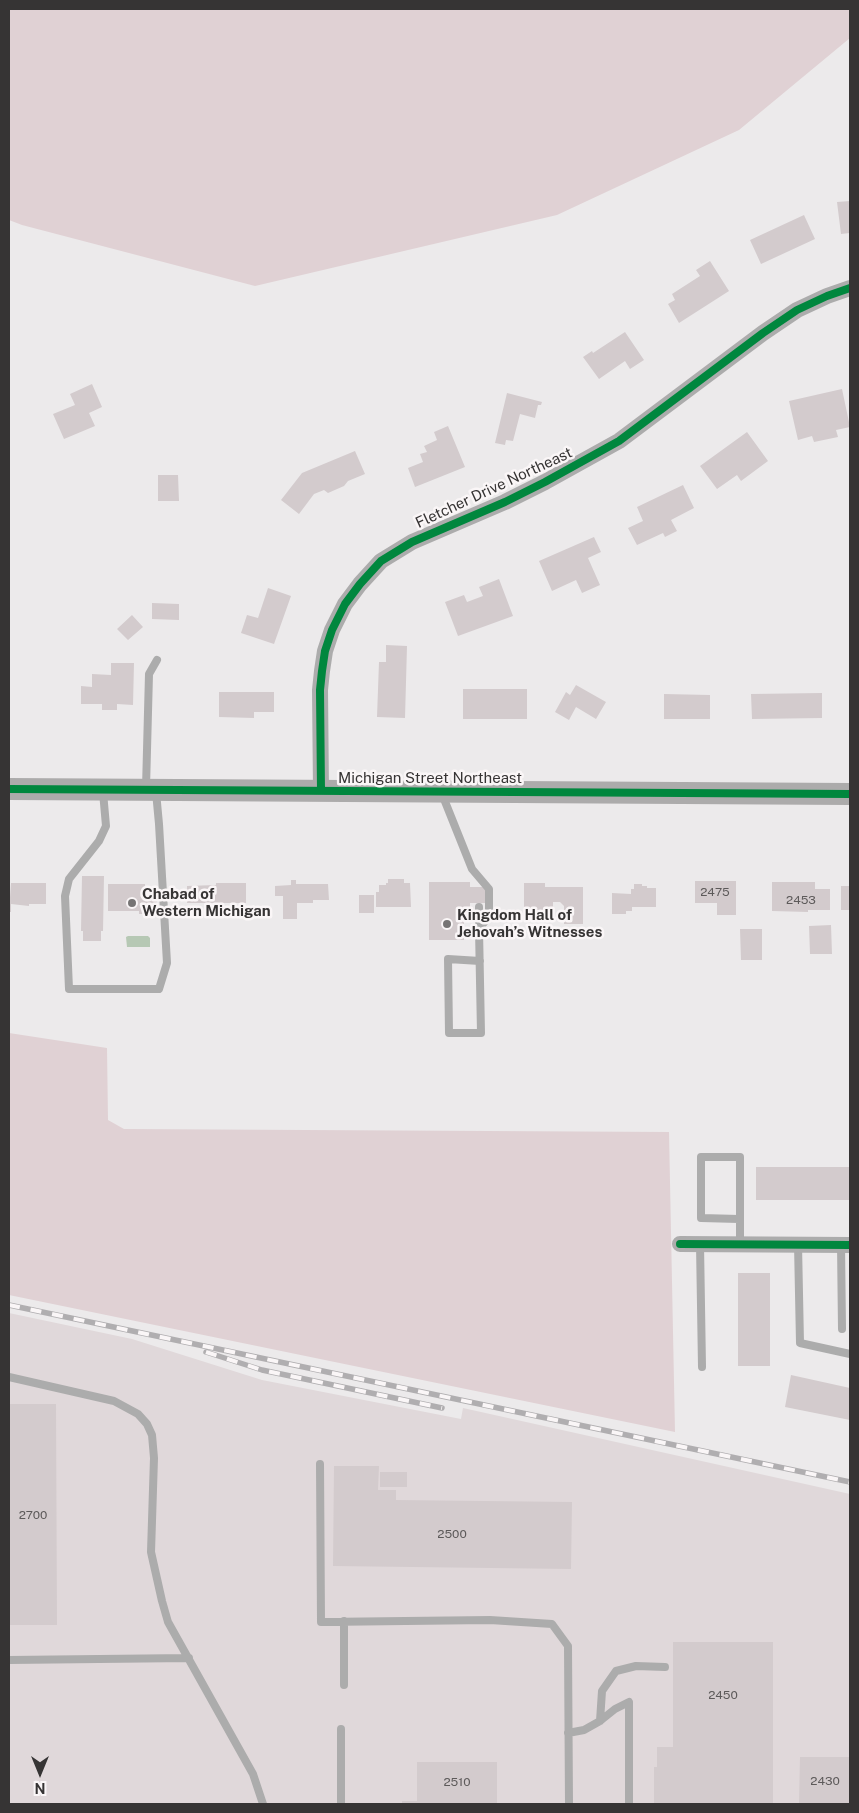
<!DOCTYPE html>
<meta charset="utf-8">
<style>
body{margin:0}
#map{position:relative;width:859px;height:1813px;overflow:hidden;background:#eceaeb;font-family:"Public Sans",sans-serif}
canvas{display:block}
.frame{position:absolute;inset:0;border:10px solid #363434;pointer-events:none}
.north{position:absolute;left:15px;top:1748px;width:50px;height:50px;-webkit-text-stroke:4px #faf6f7;paint-order:stroke;rotate:180deg;font-size:14px;font-weight:700;line-height:20px;text-align:center;color:#363434}
.north::after{content:'';display:block;margin:auto;width:18px;height:22px;background:#363434;clip-path:polygon(50% 0,100% 100%,50% 72%,0 100%)}
</style>
<div id="map">
<canvas width="859" height="1813"></canvas>
<div class="frame"></div>
<div class="north">N</div>
</div>
<script>
const ctx = document.querySelector('canvas').getContext('2d');
ctx.lineJoin = 'round';
function paint(path, color) { ctx.fillStyle = color; ctx.fill(path, 'evenodd'); }
const toPath = rows => new Path2D(rows.map(r => 'M' + r).join(''));
function stroke(path, color, width, dash) { ctx.strokeStyle = color; ctx.lineWidth = width; ctx.lineCap = dash ? 'butt' : 'round'; ctx.setLineDash(dash || []); ctx.stroke(path); }
function drawText(font, color, halo, rows, align = 'center') {
  ctx.font = font + ' "Public Sans",sans-serif'; ctx.lineWidth = 5; ctx.setLineDash([]); ctx.textBaseline = 'middle'; ctx.strokeStyle = halo; ctx.fillStyle = color; for (const [text, x, y, turn = 0] of rows) {
    ctx.save(); ctx.translate(x, y); ctx.rotate((+turn || 0) * Math.PI / 180); ctx.textAlign = isNaN(turn) ? turn : align; if (halo) ctx.strokeText(text, 0, 0); ctx.fillText(text, 0, 0); ctx.restore();
  }
}
paint(toPath([
 [9,1313,132,1339,262,1380,461,1419,463,1408,850,1494,850,1804,9,1804]
]), '#e0d8da');
paint(toPath([
 [9,9,850,9,850,38,739,130,557,215,255,286,22,225,9,220],
 [9,1033,107,1048,108,1120,124,1129,669,1132,675,1432,9,1295]
]), '#e0d1d4');
paint(toPath([
 [128,936,148,936,150,938,150,947,127,947,126,937]
]), '#b6c8b4');
paint(toPath([
 [850,201,850,233,841,234,837,202],
 [804,215,815,239,761,264,750,240],
 [710,261,729,291,679,323,668,304,675,300,672,294,700,276,696,270],
 [625,332,644,360,630,369,625,361,599,379,583,357,592,351,593,353],
 [92,384,102,407,89,413,95,426,64,439,53,414,75,405,70,394],
 [842,389,850,427,836,430,838,437,814,442,812,436,798,440,789,401],
 [507,393,542,402,541,405,538,405,535,418,520,414,513,441,506,440,505,445,495,443],
 [448,426,465,467,415,487,408,468,423,462,420,454,427,452,424,446,437,440,434,432],
 [747,432,768,461,741,481,737,475,717,489,700,466],
 [355,451,365,474,348,481,344,486,328,493,324,490,314,494,299,514,281,500,302,473],
 [158,475,178,475,179,501,158,501],
 [683,485,694,508,671,520,677,531,665,537,663,533,637,545,628,528,643,521,637,507],
 [594,537,601,552,588,558,600,585,582,593,576,580,552,591,539,561],
 [499,579,513,616,458,636,445,602,464,595,467,602,483,596,479,587],
 [268,588,291,596,274,644,241,633,247,615,258,618],
 [152,603,179,604,179,620,152,619],
 [132,615,143,627,128,640,117,629],
 [386,645,407,646,405,718,377,717,379,662,386,662],
 [111,663,134,663,133,705,117,704,117,710,102,710,102,704,81,704,81,686,92,687,92,674,111,675],
 [576,685,606,702,596,719,576,707,569,720,555,712,566,692,570,695],
 [463,689,527,689,527,719,463,719],
 [219,692,274,692,274,712,254,712,254,718,219,717],
 [822,693,822,718,752,719,751,694],
 [664,694,710,695,710,719,664,719],
 [82,876,104,876,103,931,101,931,101,941,83,941,83,931,81,931],
 [388,879,404,879,404,883,410,883,411,907,376,907,376,892,379,892,379,885,386,885,386,883,388,883],
 [291,880,296,880,296,884,328,884,329,900,313,900,313,903,297,903,297,919,283,919,283,896,275,896,275,886,291,885],
 [695,881,736,881,736,915,717,915,717,903,695,903],
 [429,882,470,882,470,887,485,887,485,903,470,903,470,907,464,907,464,940,429,940],
 [772,882,815,882,815,889,830,889,830,910,808,910,808,912,772,911],
 [11,883,46,883,46,904,29,904,29,906,11,904,11,912,9,912],
 [216,883,246,883,246,903,187,903,187,886,216,885],
 [524,883,545,883,545,887,583,887,583,924,564,924,564,906,560,902,553,902,553,911,524,911],
 [108,884,145,884,145,895,157,895,156,914,139,914,139,911,108,911],
 [634,884,642,884,642,886,647,886,647,888,656,888,656,907,632,907,632,911,626,911,626,914,612,914,612,893,631,894,631,889,634,889],
 [841,886,850,886,850,910,841,910],
 [359,895,374,895,374,913,359,913],
 [831,925,832,954,810,954,809,926],
 [740,929,762,929,762,960,741,960],
 [756,1167,850,1167,850,1200,756,1200],
 [738,1273,770,1273,770,1366,738,1366],
 [791,1375,850,1388,850,1420,785,1407],
 [9,1404,56,1404,57,1625,9,1625],
 [334,1466,379,1466,378,1490,396,1490,396,1500,572,1502,571,1569,333,1566],
 [380,1472,407,1472,407,1487,380,1487],
 [673,1642,773,1642,773,1804,654,1804,654,1767,657,1767,657,1747,673,1747],
 [800,1757,850,1757,850,1804,799,1804],
 [417,1762,497,1762,497,1803,402,1804,402,1801,417,1801]
]), '#d3cbcd');
stroke(toPath([
 [146,788,149,674,157,660],
 [103,792,106,826,99,841,69,879,65,896,69,989,159,989,167,963,159,824,156,792],
 [442,794,472,869,489,889,489,916,479,929],
 [479,907,479,929,481,1033,449,1033,448,959,480,961],
 [739,1219,701,1218,701,1157,740,1157,740,1244],
 [700,1244,702,1367],
 [798,1244,800,1343,850,1354],
 [841,1244,842,1329],
 [9,1377,114,1401,138,1414,147,1424,152,1435,154,1458,151,1552,162,1601,168,1622,253,1774,263,1804],
 [320,1464,321,1622,490,1620,552,1624,568,1646,569,1804],
 [344,1621,344,1685],
 [9,1660,189,1658],
 [600,1721,602,1691,616,1671,636,1666,665,1667],
 [341,1729,341,1804],
 [568,1733,584,1730,600,1721,615,1709,629,1702,629,1804]
]), '#acacac', 8);
stroke(toPath([
 [321,791,320,690,322,671,325,651,332,630,345,604,360,584,381,561,412,542,505,502,545,482,619,441,763,333,797,310,827,296,850,288],
 [680,1244,850,1245]
]), '#acacac', 16);
stroke(toPath([
 [9,789,850,794]
]), '#acabab', 22);
const rail = toPath([
 [9,1305,850,1482],
 [206,1352,262,1370,442,1408]
]);
stroke(rail, '#b0aeb0', 5.5);
stroke(rail, '#faf6f7', 4, [11]);
stroke(toPath([
 [9,789,850,794],
 [321,791,320,690,322,671,325,651,332,630,345,604,360,584,381,561,412,542,505,502,545,482,619,441,763,333,797,310,827,296,850,288],
 [680,1244,850,1245]
]), '#00873e', 8);
for (const [x, y, r, color] of [
 [132,903,5,"#767474"],
 [447,924,5,"#767474"]
]) { const dot = new Path2D(); dot.arc(x, y, r, 0, 2 * Math.PI); ctx.fillStyle = color; ctx.fill(dot); stroke(dot, '#faf6f7', 2); }
drawText('12px', '#5d5a5a', null, [
 ["2475",715,892],
 ["2453",801,900],
 ["2700",33,1515],
 ["2500",452,1534],
 ["2450",723,1695],
 ["2430",825,1781],
 ["2510",457,1782]
]);
drawText('15px', '#363434', '#faf6f7', [
 ["Fletcher Drive Northeast",494,488,-25],
 ["Michigan Street Northeast",430,778]
]);
drawText('bold 15px', '#363434', '#faf6f7', [
 ["Chabad of",142,894],
 ["Western Michigan",142,911],
 ["Kingdom Hall of",457,915],
 ["Jehovah’s Witnesses",457,932]
], 'left');
</script>
